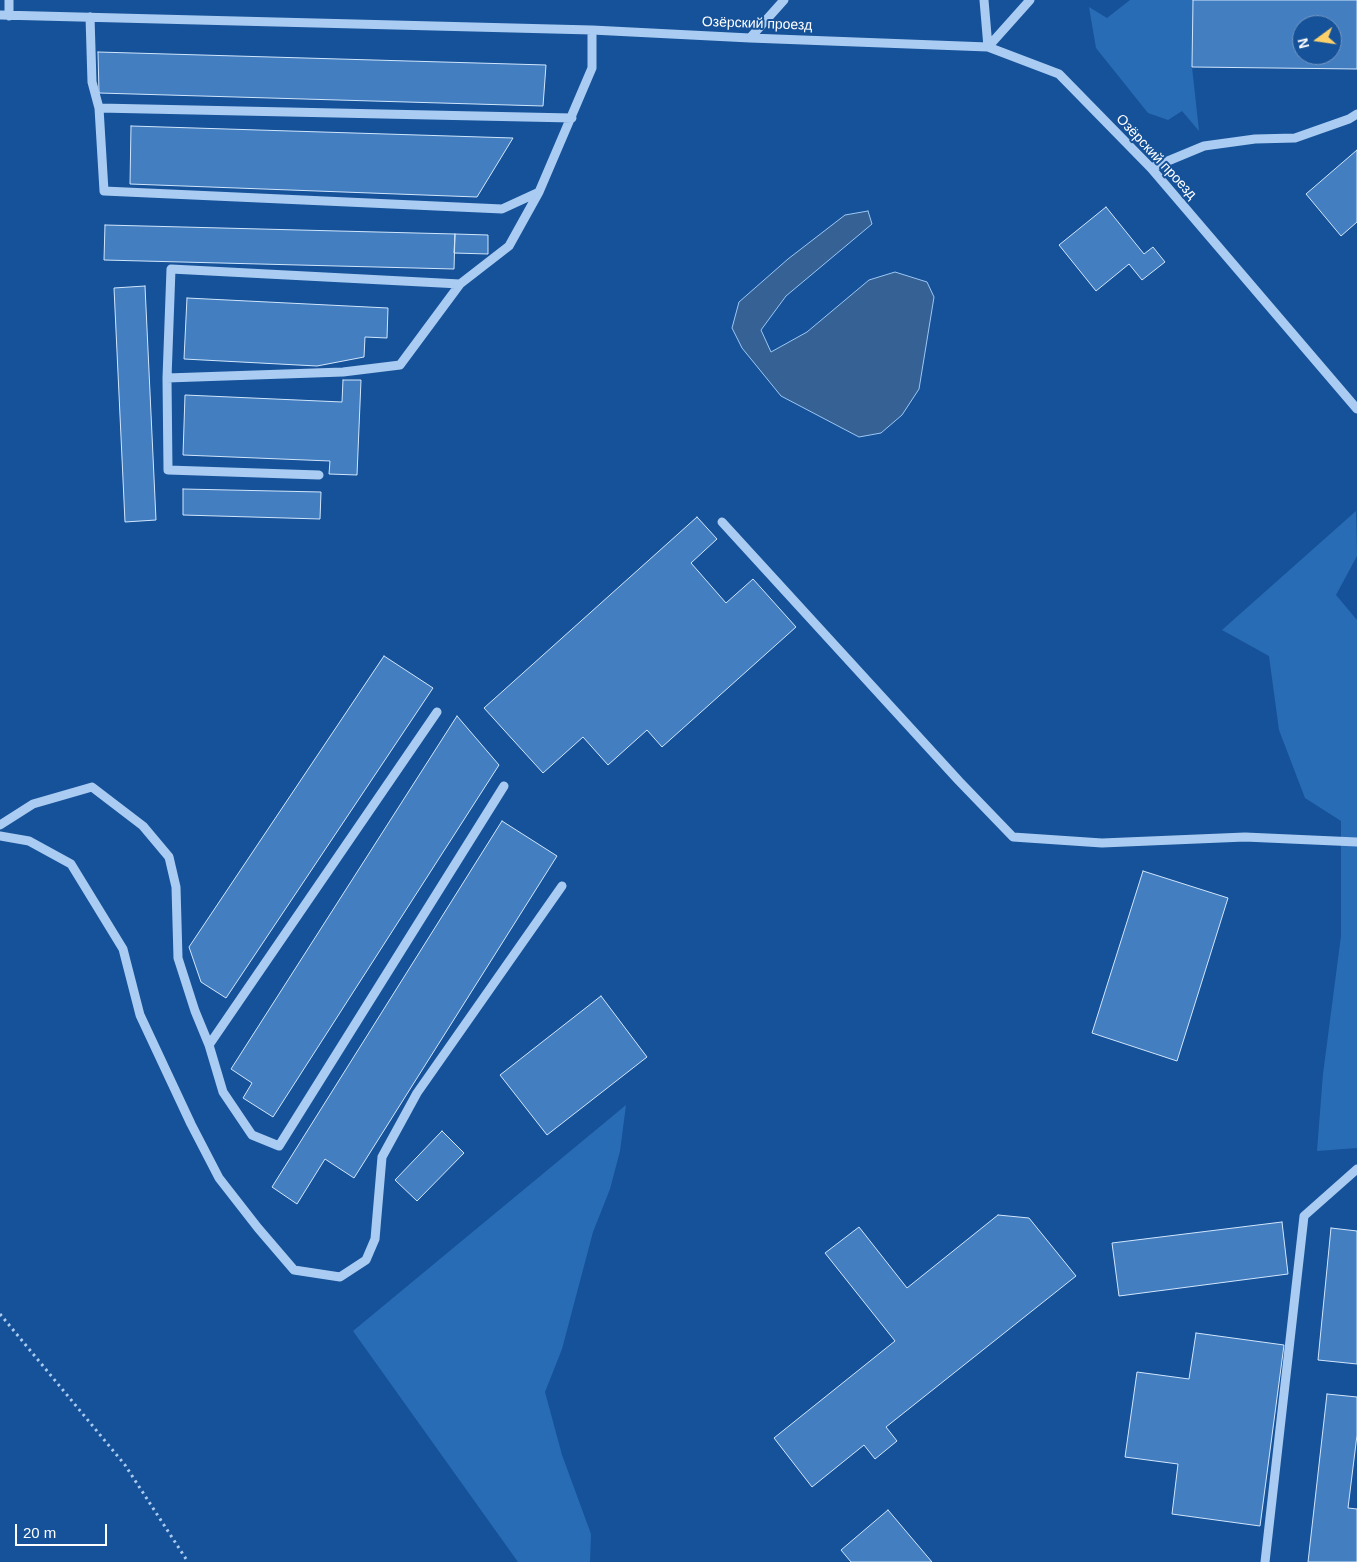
<!DOCTYPE html>
<meta charset="utf-8">
<style>
body{margin:0}
#map{position:relative;width:1357px;height:1562px;overflow:hidden;background:#165299;font-family:Helvetica,sans-serif}
canvas{display:block}
.north{position:absolute;left:1292px;top:15px;width:50px;height:50px;box-sizing:border-box;background:#165299;border:1px solid #7397c2;border-radius:50%;rotate:256deg;font-size:14px;font-weight:700;line-height:20px;text-align:center;color:#fff}
.north::after{content:'';display:block;margin:auto;width:18px;height:22px;background:#ffd16a;clip-path:polygon(50% 0,100% 100%,50% 72%,0 100%)}
.scale{position:absolute;left:15px;top:1524px;width:92px;height:22px;box-sizing:border-box;border:2px solid #fff;border-top:0;padding-left:6px;font-size:15px;line-height:18px;white-space:nowrap;color:#fff;-webkit-text-stroke:4px #165299;paint-order:stroke}
</style>
<div id="map">
<canvas width="1357" height="1562"></canvas>
<div class="north">N</div>
<div class="scale">20 m</div>
</div>
<script>
const ctx = document.querySelector('canvas').getContext('2d');
ctx.lineJoin = 'round';
function paint(path, color) { ctx.fillStyle = color; ctx.fill(path, 'evenodd'); }
const toPath = rows => new Path2D(rows.map(r => 'M' + r).join(''));
function stroke(path, color, width, dash) { ctx.strokeStyle = color; ctx.lineWidth = width; ctx.lineCap = dash ? 'butt' : 'round'; ctx.setLineDash(dash || []); ctx.stroke(path); }
function drawText(font, color, halo, rows, align = 'center') {
  ctx.font = font + ' Helvetica,sans-serif'; ctx.lineWidth = 4; ctx.setLineDash([]); ctx.textBaseline = 'middle'; ctx.strokeStyle = halo; ctx.fillStyle = color; for (const [text, x, y, turn = 0] of rows) {
    ctx.save(); ctx.translate(x, y); ctx.rotate((+turn || 0) * Math.PI / 180); ctx.textAlign = isNaN(turn) ? turn : align; if (halo) ctx.strokeText(text, 0, 0); ctx.fillText(text, 0, 0); ctx.restore();
  }
}
paint(toPath([
 [1130,0,1193,0,1192,67,1199,131,1182,111,1168,120,1148,113,1096,48,1089,7,1107,18],
 [1356,511,1357,556,1336,595,1357,620,1357,1148,1317,1151,1323,1074,1341,936,1341,821,1305,798,1279,730,1269,656,1222,630],
 [626,1105,620,1151,610,1189,593,1232,562,1349,545,1392,562,1455,591,1534,590,1562,518,1562,353,1331]
]), '#296cb6');
const water = toPath([
 [868,211,872,224,786,296,761,330,771,352,807,332,869,280,895,272,927,282,934,297,919,389,902,415,881,433,859,437,781,396,742,348,732,328,739,302,788,259,845,215,868,211]
]);
paint(water, '#366194');
stroke(water, '#9cc7f5', 1);
const building = toPath([
 [1193,0,1357,0,1357,69,1192,67,1193,0],
 [1302,25,1332,25,1332,55,1302,55,1302,25],
 [98,52,546,65,543,106,99,93,98,52],
 [131,126,513,138,477,197,130,184,131,126],
 [1357,150,1357,222,1341,236,1306,194,1357,150],
 [1106,207,1144,254,1153,247,1165,262,1142,280,1129,264,1096,291,1059,245,1106,207],
 [105,225,455,234,454,269,104,260,105,225],
 [455,234,488,235,488,254,454,253,455,234],
 [145,286,156,520,125,522,114,288,145,286],
 [187,298,388,308,387,338,365,337,364,357,317,366,184,359,187,298],
 [343,380,361,380,357,475,329,474,330,461,183,455,185,395,342,402,343,380],
 [183,489,321,492,320,519,183,515,183,489],
 [697,517,717,539,691,563,726,603,753,579,796,627,662,747,647,730,608,765,583,737,543,773,484,708,697,517],
 [384,656,433,688,226,998,201,982,189,947,384,656],
 [457,716,499,765,273,1117,243,1098,252,1083,231,1069,457,716],
 [502,821,557,856,354,1178,325,1159,297,1204,272,1187,502,821],
 [1143,871,1228,898,1177,1061,1092,1033,1143,871],
 [601,996,647,1057,547,1135,500,1075,601,996],
 [442,1131,464,1153,417,1201,395,1180,442,1131],
 [998,1215,1029,1218,1076,1276,886,1427,897,1441,875,1459,864,1445,812,1487,774,1438,895,1341,825,1253,859,1227,907,1288,998,1215],
 [1282,1222,1288,1274,1119,1296,1112,1243,1282,1222],
 [1331,1228,1357,1231,1357,1364,1318,1360,1331,1228],
 [1196,1333,1284,1345,1260,1526,1172,1514,1178,1464,1125,1457,1137,1372,1189,1379,1196,1333],
 [1327,1394,1357,1397,1357,1435,1348,1508,1357,1509,1357,1562,1308,1562,1327,1394],
 [888,1510,932,1562,851,1562,841,1550,888,1510]
]);
paint(building, '#437ec1');
stroke(building, '#d1e6fc', 1);
stroke(toPath([
 [0,1314,125,1465,188,1562]
]), '#aaccf2', 3, [2.5, 4]);
stroke(toPath([
 [984,0,988,47],
 [0,15,592,30,750,38,988,47,1059,74,1151,168,1357,409],
 [9,16,9,0],
 [90,17,92,82,99,108,104,191,502,209,539,192],
 [750,38,784,0],
 [988,47,1030,0],
 [99,108,572,118],
 [1151,168,1204,146,1255,139,1295,138,1349,119,1357,114],
 [167,378,171,269,460,284],
 [319,475,168,470,167,378,343,372,400,365,460,284,509,246,539,192,592,68,592,30],
 [722,522,959,781,1013,837,1102,843,1245,837,1357,842],
 [0,825,33,804,92,787,143,826,169,857,176,887,178,958,195,1011,209,1045,223,1092,252,1135,279,1146,504,786],
 [0,836,29,841,71,864,123,949,140,1015,191,1124,219,1178,258,1228,294,1270,340,1277,366,1260,375,1239,382,1157,417,1093,562,886],
 [209,1045,437,712],
 [1265,1562,1304,1216,1357,1169]
]), '#aaccf2', 9);
drawText('14px', '#fff', '#165299', [
 ["Озёрский проезд",757,24,2],
 ["Озёрский проезд",1156,157,47]
]);
</script>
